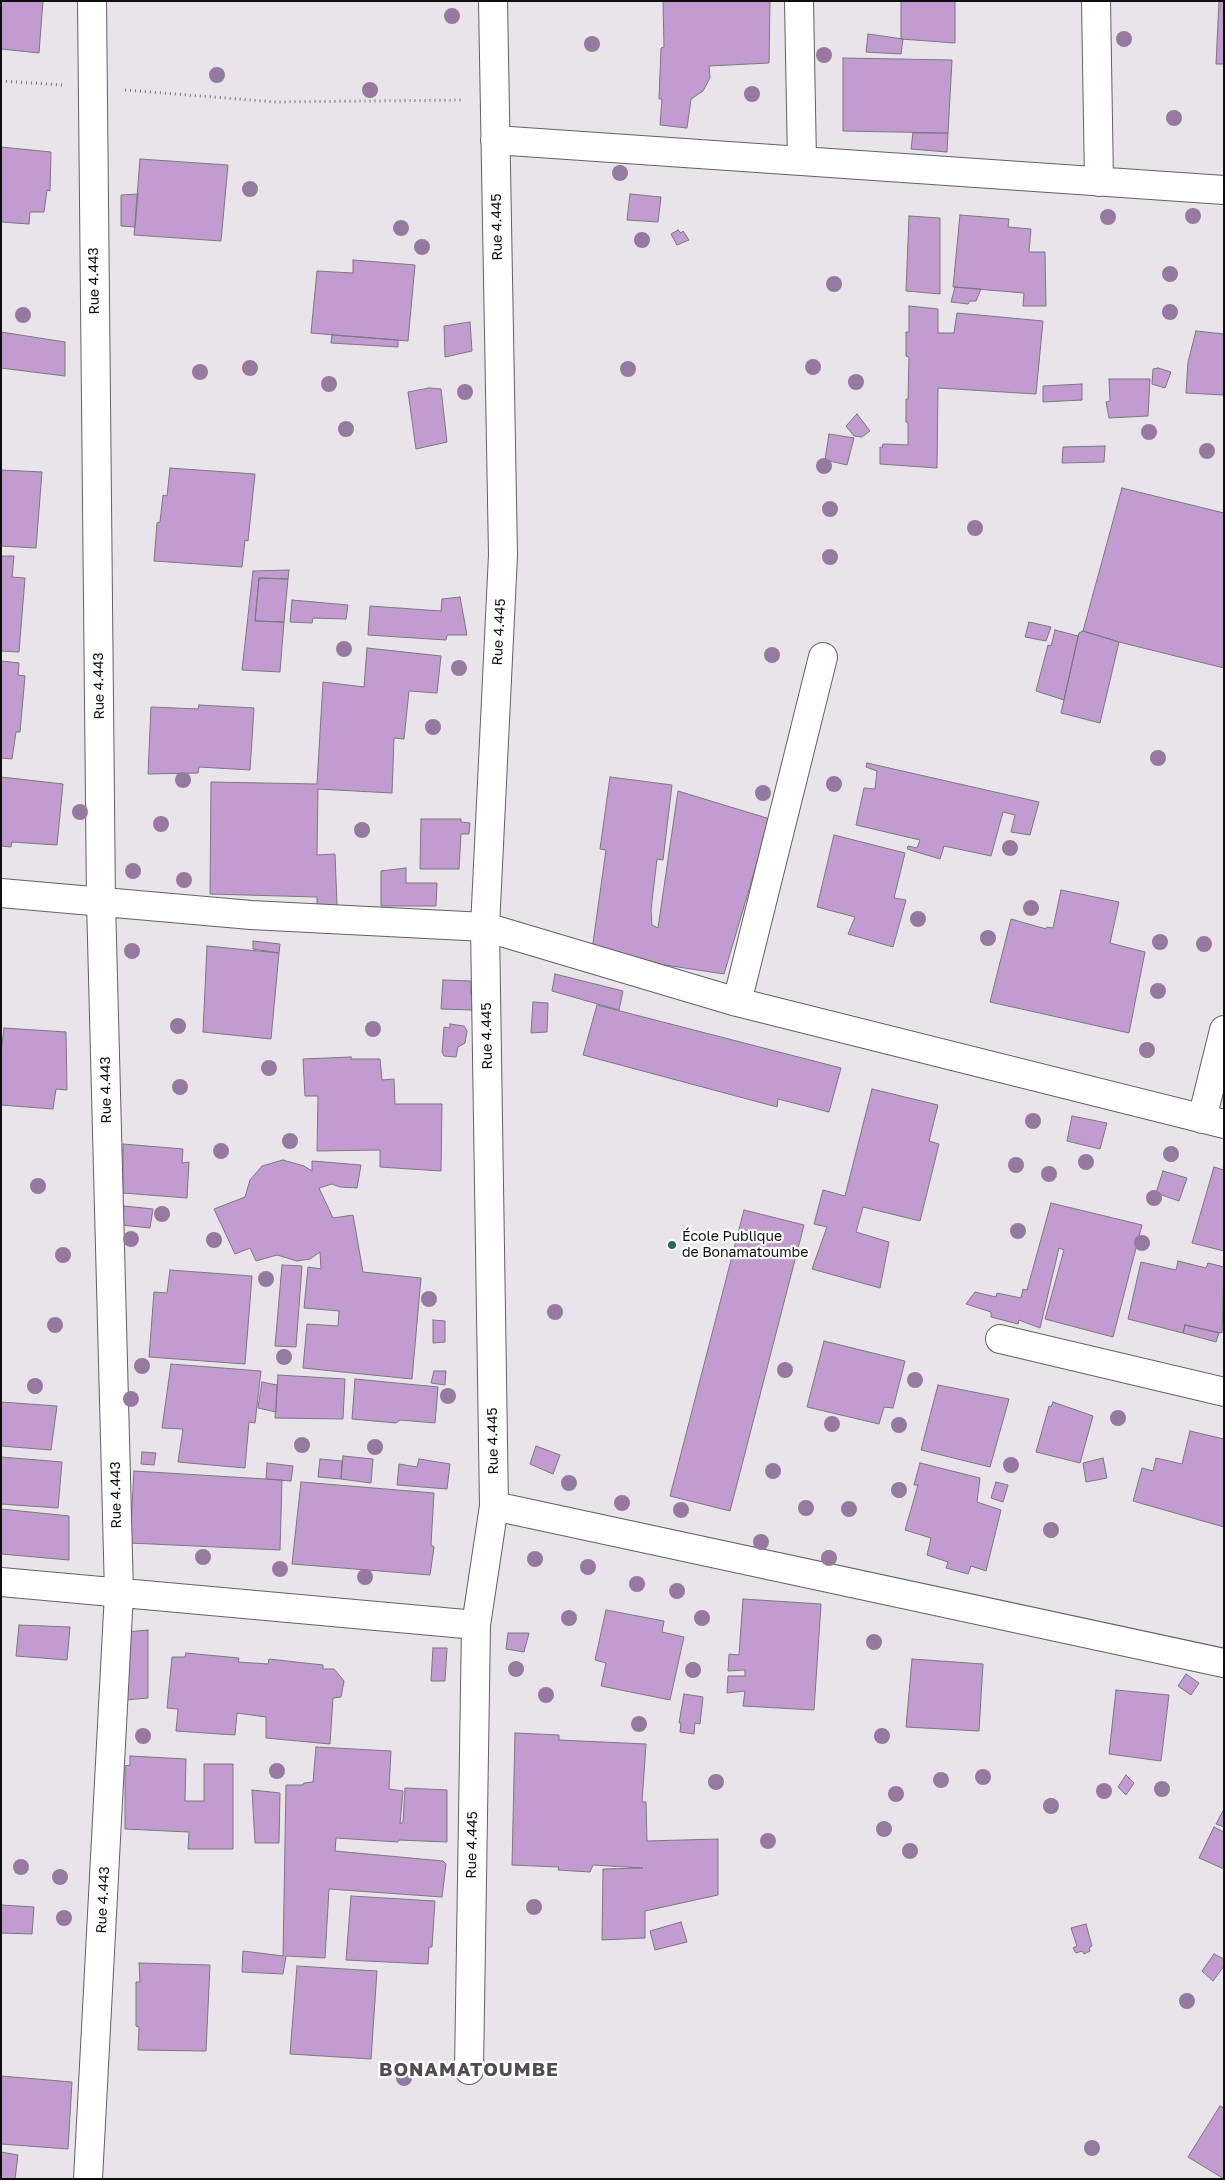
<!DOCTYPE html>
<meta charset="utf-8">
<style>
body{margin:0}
#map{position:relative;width:1225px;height:2180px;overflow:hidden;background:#e8e4ea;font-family:"Golos Text",sans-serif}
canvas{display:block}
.frame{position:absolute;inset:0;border:2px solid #0f0e10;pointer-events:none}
</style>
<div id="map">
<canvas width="1225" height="2180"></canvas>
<div class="frame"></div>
</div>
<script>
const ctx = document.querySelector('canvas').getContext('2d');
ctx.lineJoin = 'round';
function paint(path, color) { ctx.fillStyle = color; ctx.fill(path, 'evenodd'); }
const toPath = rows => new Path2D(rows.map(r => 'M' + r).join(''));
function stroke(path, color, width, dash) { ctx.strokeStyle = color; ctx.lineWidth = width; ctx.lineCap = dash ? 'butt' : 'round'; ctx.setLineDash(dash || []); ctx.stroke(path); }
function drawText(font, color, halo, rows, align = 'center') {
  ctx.font = font + ' "Golos Text",sans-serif'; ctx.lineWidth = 4.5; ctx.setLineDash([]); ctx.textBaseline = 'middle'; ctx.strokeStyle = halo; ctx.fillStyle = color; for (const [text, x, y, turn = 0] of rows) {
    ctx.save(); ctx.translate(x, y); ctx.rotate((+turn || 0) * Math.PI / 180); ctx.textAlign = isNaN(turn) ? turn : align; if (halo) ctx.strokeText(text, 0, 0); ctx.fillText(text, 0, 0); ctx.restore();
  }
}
const building = toPath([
 [1,1,43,1,39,53,1,49,1,1],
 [663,1,770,1,769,63,709,66,710,78,703,91,691,99,687,128,660,125,662,99,659,99,661,48,664,47,663,1],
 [901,1,955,1,955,43,901,39,901,1],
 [1219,1,1224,1,1224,64,1216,64,1219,1],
 [868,34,903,39,901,54,866,52,868,34],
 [843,58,952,60,948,133,843,131,843,58],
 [913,133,948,133,947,152,911,149,913,133],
 [1,147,51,152,50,191,47,190,44,212,30,212,29,224,1,222,1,147],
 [140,159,228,165,221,241,134,235,140,159],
 [138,194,135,227,121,226,121,195,138,194],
 [630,194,661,197,658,222,627,220,630,194],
 [960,215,1009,219,1008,227,1031,229,1029,252,1045,252,1046,306,1023,306,1024,293,953,287,960,215],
 [909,216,940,218,940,294,906,291,909,216],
 [678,230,681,233,683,231,689,240,677,245,671,234,678,230],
 [353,260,415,265,408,341,311,333,317,271,353,273,353,260],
 [955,287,981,289,976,301,970,301,968,304,951,302,955,287],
 [909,306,938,309,938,333,954,333,957,313,1043,321,1036,394,938,388,937,468,880,464,880,447,882,448,883,444,908,445,908,423,906,422,906,399,908,399,909,357,906,356,906,332,909,332,909,306],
 [470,322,472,351,445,357,444,326,470,322],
 [1196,331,1224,334,1224,395,1186,393,1188,362,1196,331],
 [1,332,65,342,65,376,1,368,1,332],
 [332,335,398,340,398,347,331,343,332,335],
 [1158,368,1171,372,1165,388,1152,384,1153,369,1158,368],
 [1109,379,1150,379,1148,416,1109,418,1106,402,1110,401,1109,379],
 [1082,384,1082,400,1043,402,1043,386,1082,384],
 [429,388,441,389,447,442,416,449,408,392,429,388],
 [857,414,870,431,862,437,854,436,846,426,857,414],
 [829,434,854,438,847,465,825,460,829,434],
 [1105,446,1104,462,1062,463,1063,447,1105,446],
 [170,468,255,474,248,541,245,540,242,567,154,561,157,523,160,522,163,495,167,496,170,468],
 [1,470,42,472,36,548,1,546,1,470],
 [1122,488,1224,513,1224,668,1119,642,1083,631,1122,488],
 [1,556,14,556,12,577,25,578,19,652,1,651,1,556],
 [289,570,288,579,259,578,255,621,284,622,280,672,242,670,253,571,289,570],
 [259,578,288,579,284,622,255,621,259,578],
 [460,597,467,635,447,635,446,640,368,635,370,606,441,611,442,599,460,597],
 [292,600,348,605,346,619,313,618,312,623,290,622,292,600],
 [1029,622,1051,627,1046,641,1025,637,1029,622],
 [1055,630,1078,636,1064,700,1036,691,1048,645,1051,646,1055,630],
 [1083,631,1119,642,1100,723,1061,713,1079,633,1083,631],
 [367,648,441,656,437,693,409,691,404,739,394,738,392,793,318,789,317,855,335,854,337,905,335,907,317,905,317,897,210,894,211,782,317,784,323,682,364,687,367,648],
 [1,661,19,663,18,675,25,676,20,732,16,732,12,759,1,758,1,661],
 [199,705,254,708,250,770,199,767,198,773,148,774,151,707,198,709,199,705],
 [867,763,1039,802,1030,835,1011,832,1015,815,1003,812,991,856,944,846,940,859,907,849,908,846,917,848,920,840,856,825,864,788,875,789,877,771,866,767,867,763],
 [1,777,63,784,57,845,12,842,11,847,1,846,1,777],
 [610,777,672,785,663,860,657,859,651,910,652,925,658,928,678,791,770,819,724,974,652,963,592,950,606,850,600,849,610,777],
 [421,819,461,819,461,822,470,823,469,834,461,834,459,869,420,869,421,819],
 [834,835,905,853,894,898,906,900,893,947,848,934,855,917,817,907,834,835],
 [406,868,406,883,437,883,436,906,381,906,381,871,406,868],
 [1061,890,1119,902,1110,943,1145,952,1129,1033,990,1002,1011,919,1046,929,1047,927,1053,928,1061,890],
 [253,941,280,944,279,953,253,949,253,941],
 [207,946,279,953,271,1039,203,1032,207,946],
 [555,974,623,991,619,1010,552,991,555,974],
 [443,980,471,981,471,995,474,996,472,1010,441,1009,443,980],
 [533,1002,548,1003,547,1032,531,1033,533,1002],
 [597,1005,841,1068,829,1112,778,1099,777,1107,583,1055,597,1005],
 [450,1024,464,1026,467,1031,465,1043,458,1047,456,1057,444,1056,442,1052,444,1027,450,1028,450,1024],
 [4,1028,66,1032,67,1090,56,1089,53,1109,1,1105,1,1053,4,1028],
 [351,1057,351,1059,380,1059,382,1080,394,1079,395,1104,442,1104,441,1171,380,1167,380,1150,317,1151,318,1096,305,1096,303,1059,351,1057],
 [872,1089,938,1105,929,1141,939,1144,920,1221,863,1207,856,1232,889,1242,880,1288,812,1269,827,1227,814,1224,823,1190,845,1196,872,1089],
 [1072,1116,1107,1123,1100,1149,1067,1141,1072,1116],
 [123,1144,183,1149,182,1163,189,1162,187,1198,123,1193,123,1144],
 [283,1160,304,1166,312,1171,312,1161,361,1165,357,1188,340,1187,332,1184,319,1188,333,1218,353,1215,363,1272,421,1278,412,1379,303,1368,307,1324,338,1326,339,1311,304,1308,308,1267,321,1269,320,1252,310,1259,297,1261,277,1255,256,1261,250,1248,235,1254,214,1209,245,1197,250,1180,262,1166,283,1160],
 [1214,1167,1224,1170,1224,1251,1192,1243,1214,1167],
 [1163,1171,1187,1178,1179,1201,1156,1193,1163,1171],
 [1051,1203,1142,1225,1113,1337,1045,1319,1064,1250,1059,1248,1040,1328,1019,1320,1018,1324,991,1317,991,1312,966,1304,975,1292,996,1297,997,1293,1021,1298,1023,1289,1027,1290,1051,1203],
 [124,1206,153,1209,150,1228,121,1225,124,1206],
 [744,1210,804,1225,730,1511,670,1496,744,1210],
 [1178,1261,1206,1268,1208,1263,1224,1267,1222,1333,1185,1325,1183,1333,1128,1319,1141,1262,1176,1270,1178,1261],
 [282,1265,302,1266,296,1347,275,1346,282,1265],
 [170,1270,252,1276,245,1364,149,1357,154,1292,167,1293,170,1270],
 [433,1320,445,1321,445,1342,433,1343,433,1320],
 [1185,1325,1219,1333,1216,1342,1183,1333,1185,1325],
 [824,1341,905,1361,893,1408,884,1407,879,1424,807,1407,824,1341],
 [171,1364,261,1371,255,1423,249,1422,245,1468,178,1462,183,1429,162,1428,171,1364],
 [434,1371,446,1371,445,1385,431,1383,434,1371],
 [278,1375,345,1379,343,1419,275,1418,278,1375],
 [355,1379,438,1387,435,1423,400,1420,396,1423,352,1419,355,1379],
 [262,1382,277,1385,276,1412,258,1408,262,1382],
 [938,1385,1009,1399,990,1467,921,1450,938,1385],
 [1,1402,57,1406,51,1450,1,1446,1,1402],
 [1053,1402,1093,1416,1080,1463,1036,1452,1049,1406,1051,1407,1053,1402],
 [1190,1431,1224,1439,1224,1527,1133,1501,1142,1468,1153,1471,1156,1458,1182,1464,1190,1431],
 [536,1446,560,1455,553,1474,530,1464,536,1446],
 [142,1452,156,1453,154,1465,141,1464,142,1452],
 [343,1456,373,1459,371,1483,341,1479,343,1456],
 [1,1457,62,1462,58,1508,1,1504,1,1457],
 [1103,1458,1107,1478,1086,1482,1083,1463,1103,1458],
 [320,1459,342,1461,341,1479,318,1477,320,1459],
 [419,1459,450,1464,447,1489,397,1485,399,1464,417,1467,419,1459],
 [267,1463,293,1466,291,1481,266,1479,267,1463],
 [920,1463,980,1478,977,1502,1001,1510,986,1571,971,1566,968,1574,946,1568,948,1562,927,1555,931,1538,905,1530,918,1485,914,1485,920,1463],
 [134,1471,282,1480,280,1550,130,1543,134,1471],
 [301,1482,434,1493,431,1545,434,1547,430,1575,292,1564,301,1482],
 [996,1482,1008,1485,1003,1502,991,1498,996,1482],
 [1,1509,69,1516,69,1560,1,1554,1,1509],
 [743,1599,821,1604,814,1710,743,1706,745,1691,727,1693,728,1676,745,1676,745,1670,728,1671,729,1654,739,1655,743,1599],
 [606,1610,664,1621,662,1632,684,1637,670,1700,601,1686,606,1663,595,1660,606,1610],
 [19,1625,70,1627,67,1660,16,1656,19,1625],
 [148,1630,148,1698,126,1700,126,1632,148,1630],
 [508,1633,529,1633,524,1652,506,1649,508,1633],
 [433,1648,447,1648,445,1681,431,1681,433,1648],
 [186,1653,239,1658,238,1662,268,1664,269,1659,323,1665,323,1669,334,1669,344,1681,341,1697,333,1698,330,1744,266,1738,266,1717,237,1713,235,1735,176,1731,178,1709,167,1708,172,1657,185,1657,186,1653],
 [912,1659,983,1664,979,1731,906,1727,912,1659],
 [1186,1674,1199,1683,1191,1695,1178,1686,1186,1674],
 [1116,1690,1169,1695,1161,1761,1109,1754,1116,1690],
 [684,1694,703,1697,700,1724,695,1723,694,1734,680,1732,681,1723,679,1723,684,1694],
 [515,1733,559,1735,559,1740,646,1744,642,1802,646,1802,647,1841,718,1839,718,1895,645,1911,645,1938,602,1940,603,1869,643,1868,593,1865,590,1872,558,1870,559,1867,512,1865,515,1733],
 [316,1747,391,1751,389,1789,403,1791,400,1824,403,1822,405,1788,447,1790,447,1842,399,1840,398,1842,336,1838,335,1851,443,1861,446,1864,442,1897,329,1889,325,1958,286,1956,283,1974,242,1972,243,1951,283,1956,286,1785,303,1785,304,1783,313,1782,316,1747],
 [130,1756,186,1759,185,1801,204,1801,204,1764,233,1764,233,1849,188,1849,189,1832,125,1829,125,1766,130,1765,130,1756],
 [1126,1775,1134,1783,1126,1795,1118,1787,1126,1775],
 [252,1790,280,1793,279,1843,255,1843,252,1790],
 [1224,1809,1224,1827,1216,1824,1224,1809],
 [1214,1827,1224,1832,1224,1869,1199,1858,1214,1827],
 [351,1896,435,1901,432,1947,429,1947,428,1964,346,1960,351,1896],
 [1,1905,34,1907,32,1934,1,1933,1,1905],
 [681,1922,687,1942,655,1950,650,1931,681,1922],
 [1086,1924,1092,1946,1089,1948,1090,1951,1084,1954,1082,1951,1076,1953,1073,1948,1077,1946,1071,1928,1086,1924],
 [1214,1954,1224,1959,1224,1966,1213,1981,1202,1971,1214,1954],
 [139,1963,210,1965,206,2051,138,2050,139,2027,136,2026,136,1982,140,1982,139,1963],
 [297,1966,377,1971,371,2059,290,2054,297,1966],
 [1,2076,72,2082,68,2149,1,2144,1,2076],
 [1220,2106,1224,2108,1224,2179,1188,2157,1220,2106],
 [1,2152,18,2155,15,2179,1,2179,1,2152]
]);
paint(building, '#c29bd0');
stroke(building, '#7b787d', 1);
const minor = toPath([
 [799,1,802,161],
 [1096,1,1099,182],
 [495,140,1224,190],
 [1,893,251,915,485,927,737,1002,1224,1124],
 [737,1002,823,657],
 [1202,1119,1224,1030],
 [1000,1339,1224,1392],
 [494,1506,1224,1663],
 [1,1582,476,1625],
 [469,2070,476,1625,494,1506,485,927,503,555,493,1],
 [88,2179,119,1593,101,901,92,1]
]);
stroke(minor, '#646065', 30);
stroke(toPath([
 [1,81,62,85],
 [125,90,276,102,464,100]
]), '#757377', 3, [1, 4]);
stroke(minor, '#fff', 28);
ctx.fillStyle = '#96799f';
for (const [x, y] of [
 [452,16],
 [1124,39],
 [592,44],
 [824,55],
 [217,75],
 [370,90],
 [752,94],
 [1174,118],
 [620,173],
 [250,189],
 [1193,216],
 [1108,217],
 [401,228],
 [642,240],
 [422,247],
 [1170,274],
 [834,284],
 [1170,312],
 [23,315],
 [813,367],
 [250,368],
 [628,369],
 [200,372],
 [856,382],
 [329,384],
 [465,392],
 [346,429],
 [1149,432],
 [1207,451],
 [824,466],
 [830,509],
 [975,528],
 [830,557],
 [344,649],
 [772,655],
 [459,668],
 [433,727],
 [1158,758],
 [183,780],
 [834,784],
 [763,793],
 [80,812],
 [161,824],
 [362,830],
 [1010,848],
 [133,871],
 [184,880],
 [1031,908],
 [918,919],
 [988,938],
 [1160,942],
 [1204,944],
 [132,951],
 [1158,991],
 [178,1026],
 [373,1029],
 [1147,1050],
 [269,1068],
 [180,1087],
 [1033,1121],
 [290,1141],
 [221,1151],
 [1171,1154],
 [1086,1162],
 [1016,1165],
 [1049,1174],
 [38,1186],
 [1154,1198],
 [162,1214],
 [1018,1231],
 [131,1239],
 [214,1240],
 [1142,1243],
 [63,1255],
 [266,1279],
 [429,1299],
 [555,1312],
 [55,1325],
 [284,1357],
 [142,1366],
 [785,1370],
 [915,1380],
 [35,1386],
 [448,1396],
 [131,1399],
 [1118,1418],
 [832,1424],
 [899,1425],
 [302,1445],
 [375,1447],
 [1011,1465],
 [773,1471],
 [569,1483],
 [899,1490],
 [622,1503],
 [806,1508],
 [849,1509],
 [681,1510],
 [1051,1530],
 [761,1542],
 [203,1557],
 [829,1558],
 [535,1559],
 [588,1567],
 [280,1569],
 [365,1577],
 [637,1584],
 [677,1591],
 [569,1618],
 [702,1618],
 [874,1642],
 [516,1669],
 [693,1670],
 [546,1695],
 [639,1724],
 [143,1736],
 [882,1736],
 [277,1771],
 [983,1777],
 [941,1780],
 [716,1782],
 [1162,1789],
 [1104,1791],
 [896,1794],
 [1051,1806],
 [884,1829],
 [768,1841],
 [910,1851],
 [21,1867],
 [60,1877],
 [534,1907],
 [64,1918],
 [1187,2001],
 [404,2078],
 [1092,2148]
]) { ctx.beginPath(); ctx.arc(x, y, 8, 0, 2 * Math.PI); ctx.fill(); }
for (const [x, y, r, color] of [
 [672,1245,5,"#2d6853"]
]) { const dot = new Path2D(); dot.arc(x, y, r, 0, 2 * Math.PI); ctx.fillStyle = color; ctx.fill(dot); stroke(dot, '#fff', 2); }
drawText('14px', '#0f0e10', '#fff', [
 ["Rue 4.445",497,227,-91],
 ["Rue 4.443",94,281,-91],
 ["Rue 4.445",499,632,-87],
 ["Rue 4.443",99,686,-91],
 ["Rue 4.445",487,1036,-91],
 ["Rue 4.443",106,1090,-91],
 ["Rue 4.445",493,1441,-91],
 ["Rue 4.443",116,1495,-91],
 ["Rue 4.445",472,1845,-89],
 ["Rue 4.443",103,1900,-87]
]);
drawText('14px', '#0f0e10', '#fff', [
 ["École Publique",682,1237],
 ["de Bonamatoumbe",682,1253]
], 'left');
ctx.letterSpacing = '1px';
drawText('bold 19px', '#504c51', '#fff', [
 ["BONAMATOUMBE",469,2070]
]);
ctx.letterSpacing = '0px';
</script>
